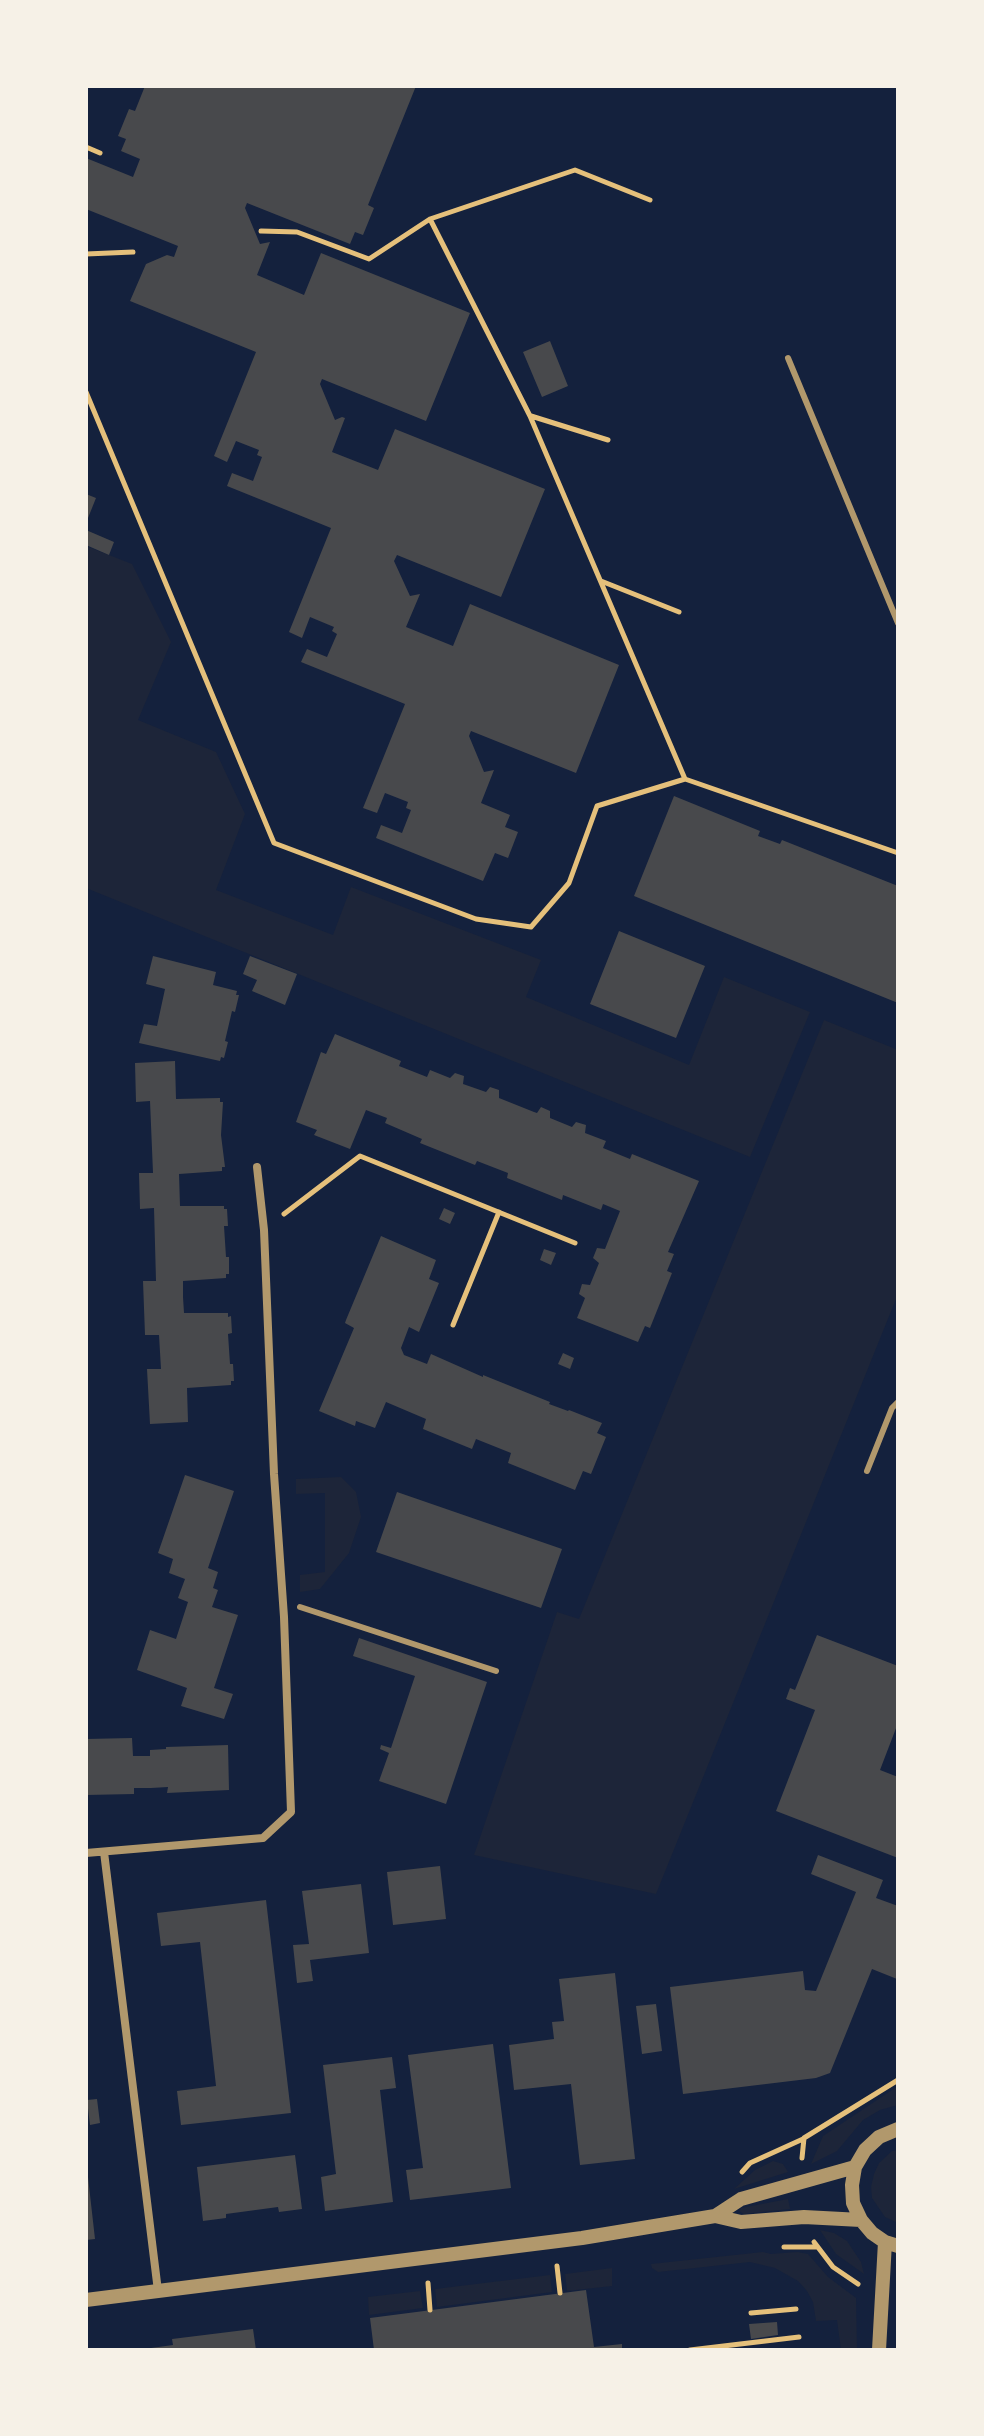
<!DOCTYPE html>
<style>
body{margin:0}
#map{position:relative;width:984px;height:2436px;overflow:hidden;background:#14213d;font-family:Manrope,sans-serif}
canvas{display:block}
.frame{position:absolute;inset:0;border:88px solid #f6f1e7;pointer-events:none}
</style>
<div id="map">
<canvas width="984" height="2436"></canvas>
<div class="frame"></div>
</div>
<script>
const ctx = document.querySelector('canvas').getContext('2d');
ctx.lineJoin = 'round';
function paint(path, color) { ctx.fillStyle = color; ctx.fill(path, 'evenodd'); }
const toPath = rows => new Path2D(rows.map(r => 'M' + r).join(''));
function stroke(path, color, width, dash) { ctx.strokeStyle = color; ctx.lineWidth = width; ctx.lineCap = dash ? 'butt' : 'round'; ctx.setLineDash(dash || []); ctx.stroke(path); }
paint(toPath([
 [86,546,132,564,171,642,138,720,216,752,245,814,216,890,333,935,351,887,541,960,526,997,689,1065,724,977,810,1012,750,1157,86,888],
 [824,1020,898,1050,898,1294,656,1894,474,1855,557,1612,579,1619],
 [341,1477,356,1492,361,1517,349,1553,320,1589,300,1592,300,1575,325,1572,325,1493,296,1494,296,1479],
 [898,2086,898,2105,880,2110,863,2120,837,2151,811,2164,823,2136],
 [898,2150,898,2223,885,2217,872,2198,871,2187,874,2174,879,2163,892,2151],
 [773,2161,783,2164,788,2172,734,2189,755,2170],
 [788,2199,790,2209,744,2214,739,2211,741,2208],
 [820,2230,834,2233,847,2241,861,2262,864,2274,836,2254],
 [763,2252,771,2254,797,2252,808,2254,828,2277,856,2298,857,2350,841,2350,837,2320,816,2321,813,2302,807,2291,798,2281,775,2268,750,2262,658,2272,652,2268,651,2264],
 [612,2268,612,2286,567,2291,565,2274],
 [550,2275,552,2292,437,2307,435,2289],
 [420,2291,423,2308,369,2315,368,2297]
]), '#1d2539');
paint(toPath([
 [145,86,416,86,368,205,374,208,363,235,355,232,350,244,247,203,245,208,260,244,270,242,257,275,304,295,321,253,470,313,426,421,322,379,320,384,335,420,342,417,345,418,332,452,378,470,395,429,545,489,501,597,397,555,394,561,410,596,420,594,406,627,453,646,470,604,619,665,576,773,471,731,469,736,484,772,494,770,481,803,510,815,505,827,518,832,508,858,495,853,483,881,376,838,381,825,402,833,411,810,406,808,408,802,385,793,377,813,363,808,405,704,301,662,307,649,327,657,337,634,332,631,334,627,310,617,302,638,289,632,331,528,227,486,232,473,253,481,262,457,257,455,259,450,236,441,227,462,214,456,256,352,130,301,146,264,167,255,174,257,178,246,86,209,86,158,133,177,140,159,121,151,126,139,118,136,129,109,135,111],
 [550,341,568,386,542,397,523,352],
 [86,494,96,498,86,523],
 [86,530,114,542,109,555,86,545],
 [674,796,760,831,758,836,780,844,782,840,898,886,898,1003,634,896],
 [619,931,705,966,676,1038,590,1004],
 [153,956,216,972,213,985,237,991,236,995,239,995,235,1012,232,1011,225,1041,228,1042,224,1058,221,1057,220,1061,139,1043,144,1024,157,1026,165,989,146,984],
 [250,956,297,974,285,1005,252,991,257,980,243,974],
 [335,1034,401,1061,399,1066,427,1077,430,1070,450,1078,455,1073,464,1076,463,1084,486,1092,490,1087,499,1090,499,1098,534,1112,537,1113,541,1107,550,1111,550,1118,572,1127,576,1122,586,1125,585,1133,606,1141,603,1148,630,1159,632,1154,699,1181,668,1252,674,1254,667,1271,672,1273,650,1328,645,1326,638,1342,577,1318,585,1298,579,1294,582,1284,590,1285,599,1263,593,1258,597,1248,605,1249,620,1211,603,1204,601,1210,563,1195,562,1200,507,1178,508,1173,477,1161,475,1165,420,1143,422,1139,385,1123,387,1118,366,1110,350,1149,314,1135,317,1130,296,1122,321,1052,326,1054],
 [175,1061,176,1099,220,1098,220,1102,223,1102,221,1135,225,1167,222,1167,222,1171,179,1174,180,1206,224,1206,224,1209,227,1209,228,1226,224,1226,226,1257,229,1257,229,1274,226,1274,226,1278,183,1281,183,1297,184,1313,228,1313,228,1317,231,1316,232,1333,228,1334,230,1364,233,1364,234,1381,231,1381,231,1385,187,1388,188,1422,150,1424,147,1369,161,1369,159,1335,145,1335,143,1281,156,1281,155,1244,154,1208,140,1209,139,1173,153,1173,150,1101,136,1102,135,1063],
 [444,1208,455,1213,450,1224,439,1219],
 [381,1236,436,1260,429,1279,439,1283,419,1332,409,1327,401,1348,404,1355,427,1364,431,1354,483,1377,483,1375,550,1402,549,1404,568,1411,569,1410,602,1423,597,1433,606,1437,591,1474,583,1471,575,1490,508,1463,511,1453,476,1439,472,1449,423,1429,426,1419,386,1402,375,1428,356,1421,355,1426,319,1411,354,1328,345,1323,346,1320],
 [544,1249,556,1253,551,1265,540,1260],
 [563,1353,574,1358,570,1369,558,1364],
 [185,1475,234,1491,208,1568,218,1572,213,1588,218,1590,212,1607,238,1615,214,1688,233,1694,224,1719,181,1706,187,1688,137,1670,150,1630,176,1639,188,1602,178,1598,185,1579,169,1573,173,1559,158,1553],
 [397,1492,562,1549,541,1608,376,1552],
 [817,1635,898,1666,898,1723,880,1770,898,1777,898,1858,776,1811,815,1710,786,1699,790,1688,795,1690],
 [359,1638,487,1682,446,1804,379,1781,389,1753,380,1749,381,1745,391,1748,415,1676,353,1656],
 [132,1738,133,1756,150,1756,150,1750,166,1749,166,1747,228,1745,229,1790,167,1793,168,1787,151,1788,134,1788,134,1794,86,1795,86,1739],
 [818,1855,883,1880,876,1898,898,1906,897,1979,872,1969,830,2073,816,2078,683,2094,670,1987,803,1971,805,1990,816,1991,856,1892,811,1874],
 [440,1866,446,1919,393,1925,387,1872],
 [361,1884,369,1953,310,1960,313,1981,297,1983,293,1945,309,1944,302,1891],
 [266,1900,291,2113,181,2125,177,2091,216,2086,200,1942,161,1946,157,1913],
 [615,1973,635,2159,580,2165,571,2084,514,2090,509,2045,554,2039,552,2022,564,2021,559,1979],
 [656,2004,662,2051,642,2054,636,2006],
 [493,2044,511,2188,410,2200,406,2170,423,2168,408,2055],
 [392,2057,396,2088,380,2090,393,2202,325,2211,321,2177,336,2174,323,2065],
 [97,2099,100,2123,90,2125,87,2100],
 [295,2155,302,2209,279,2212,278,2207,226,2214,226,2218,203,2221,197,2167],
 [86,2177,88,2177,95,2239,86,2240],
 [586,2290,594,2347,622,2344,622,2350,374,2350,370,2318],
 [777,2322,778,2335,751,2339,749,2324],
 [253,2329,256,2350,151,2350,151,2348,173,2345,172,2339]
]), '#48494c');
stroke(toPath([
 [86,147,100,153],
 [430,219,530,416,685,779,898,853],
 [261,231,297,232,369,259,430,219,575,170,650,200],
 [86,254,133,252],
 [86,392,274,843,476,919,531,927,569,883,597,806,685,779],
 [531,416,608,440],
 [601,581,679,612],
 [284,1214,360,1156,575,1243],
 [453,1325,499,1212],
 [802,2158,804,2138,898,2080],
 [742,2172,750,2163,803,2139],
 [814,2242,833,2267,858,2284],
 [784,2247,817,2247],
 [557,2266,560,2293],
 [428,2283,430,2310],
 [751,2313,796,2309],
 [690,2350,799,2337]
]), '#e5c07b', 5);
stroke(toPath([
 [788,358,898,623],
 [867,1471,892,1408,898,1402],
 [300,1607,496,1671]
]), '#b1986c', 6);
stroke(toPath([
 [104,1852,158,2291],
 [86,1853,263,1838,291,1812,284,1617,274,1474,264,1230,257,1167]
]), '#b1986c', 8);
stroke(toPath([
 [898,2129,879,2137,865,2150,855,2167,852,2185,853,2203,861,2220,872,2233,885,2242,898,2246],
 [715,2216,741,2222,804,2217,861,2220],
 [86,2300,582,2238,715,2216,741,2199,855,2167],
 [879,2350,885,2242]
]), '#b1986c', 14);
</script>
